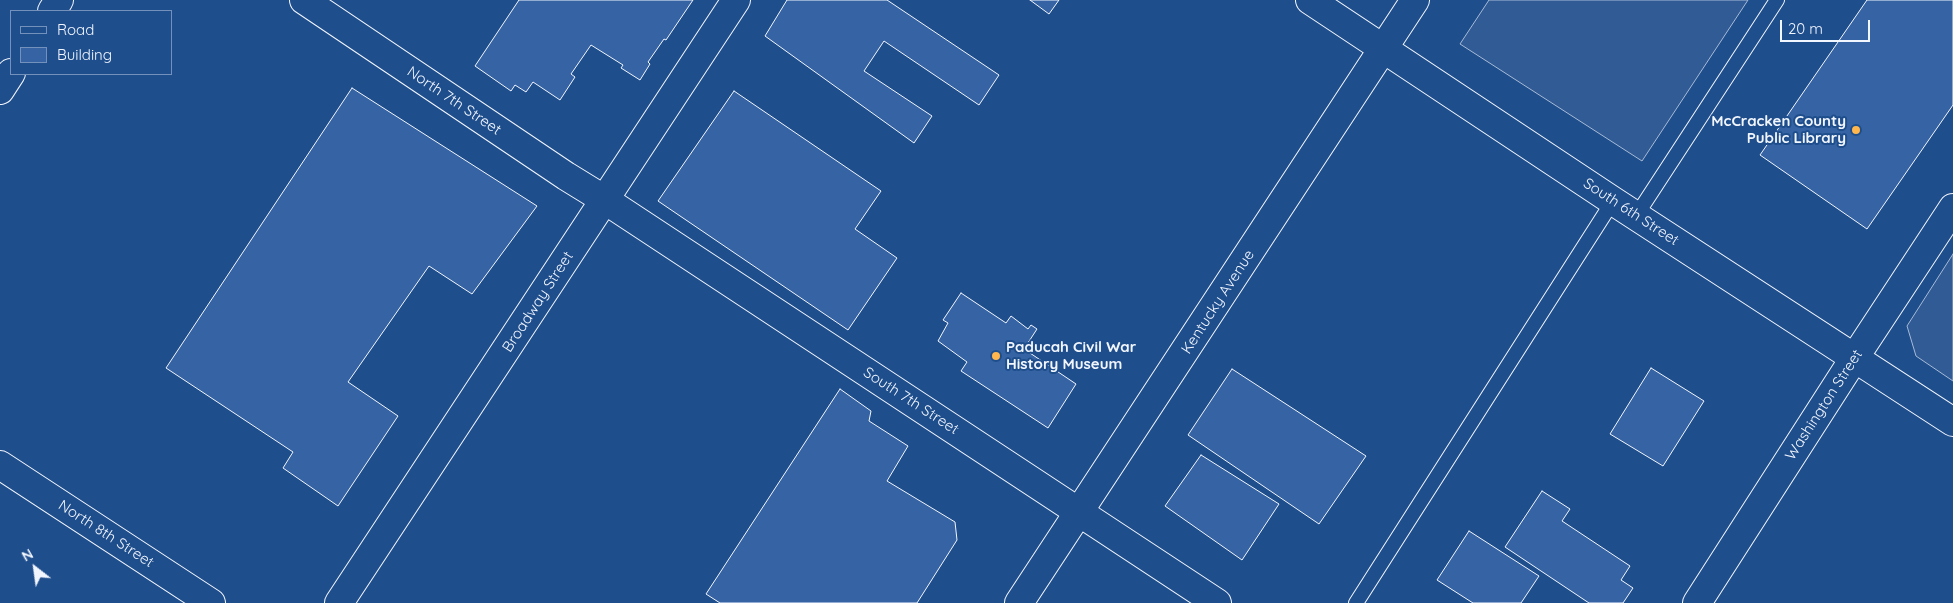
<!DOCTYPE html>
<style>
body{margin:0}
#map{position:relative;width:1953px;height:603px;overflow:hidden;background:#1f4e8c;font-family:Quicksand,sans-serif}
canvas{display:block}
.legend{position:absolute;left:10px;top:10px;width:162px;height:65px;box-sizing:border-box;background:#1f4e8c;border:1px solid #7391ba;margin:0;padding:6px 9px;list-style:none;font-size:15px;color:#f2f6ff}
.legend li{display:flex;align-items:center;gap:10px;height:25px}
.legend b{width:25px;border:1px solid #7391ba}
.north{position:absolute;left:10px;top:543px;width:50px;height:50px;-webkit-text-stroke:4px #1f4e8c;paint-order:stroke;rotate:330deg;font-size:14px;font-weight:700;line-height:20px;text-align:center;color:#f2f6ff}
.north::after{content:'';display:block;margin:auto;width:18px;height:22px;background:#f2f6ff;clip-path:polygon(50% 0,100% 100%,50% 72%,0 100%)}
.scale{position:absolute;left:1780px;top:20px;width:90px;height:22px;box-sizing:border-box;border:2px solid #f2f6ff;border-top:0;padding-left:6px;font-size:15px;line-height:18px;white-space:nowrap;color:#f2f6ff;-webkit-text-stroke:4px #1f4e8c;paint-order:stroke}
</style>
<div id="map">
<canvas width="1953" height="603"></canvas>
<ul class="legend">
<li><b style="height:6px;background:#1f4e8c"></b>Road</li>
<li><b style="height:14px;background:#3563a3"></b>Building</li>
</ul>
<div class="north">N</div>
<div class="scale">20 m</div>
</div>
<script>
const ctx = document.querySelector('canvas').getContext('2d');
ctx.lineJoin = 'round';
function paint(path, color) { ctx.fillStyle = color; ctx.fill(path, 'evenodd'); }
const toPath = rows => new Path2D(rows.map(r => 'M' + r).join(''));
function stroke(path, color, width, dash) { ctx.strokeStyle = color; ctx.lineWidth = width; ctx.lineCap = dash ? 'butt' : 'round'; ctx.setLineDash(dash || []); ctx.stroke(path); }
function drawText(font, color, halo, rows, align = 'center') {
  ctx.font = font + ' Quicksand,sans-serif'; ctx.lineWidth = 4; ctx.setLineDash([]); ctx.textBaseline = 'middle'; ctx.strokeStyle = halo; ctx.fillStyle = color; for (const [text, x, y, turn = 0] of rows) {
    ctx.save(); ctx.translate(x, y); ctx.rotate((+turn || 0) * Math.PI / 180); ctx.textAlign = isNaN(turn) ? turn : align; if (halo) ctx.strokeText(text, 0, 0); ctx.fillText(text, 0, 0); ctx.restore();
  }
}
const built = toPath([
 [1489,0,1748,0,1642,161,1460,44,1489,0],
 [1953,254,1953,381,1916,356,1907,326,1953,254]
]);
paint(built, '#305b95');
stroke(built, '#a8bbd7', 1);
const building = toPath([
 [519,0,693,0,666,40,664,39,648,62,650,64,640,80,621,68,623,65,591,45,571,74,575,77,560,100,533,82,526,92,515,85,511,91,475,66,519,0],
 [787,0,887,0,999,75,979,105,884,41,864,71,932,116,914,143,765,36,787,0],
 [1030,0,1059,0,1049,14,1030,0],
 [1867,0,1953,0,1953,105,1867,229,1760,155,1867,0],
 [352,88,537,206,472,294,429,266,348,382,398,416,338,506,283,468,293,452,166,368,352,88],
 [734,91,881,191,855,229,897,258,848,330,658,201,734,91],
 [961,293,1006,323,1011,316,1028,329,1031,325,1037,329,1024,349,1076,384,1048,428,961,371,967,362,938,341,948,323,943,320,961,293],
 [1651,368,1704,401,1663,466,1610,434,1651,368],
 [1232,369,1366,456,1319,524,1188,435,1232,369],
 [840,389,871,411,869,421,908,446,887,481,955,522,957,540,917,603,720,603,706,594,840,389],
 [1201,455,1279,504,1242,560,1165,506,1201,455],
 [1542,491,1570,509,1562,521,1630,566,1621,580,1633,588,1623,603,1589,603,1505,547,1542,491],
 [1469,531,1539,576,1521,603,1473,603,1437,580,1469,531]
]);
paint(building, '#3563a3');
stroke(building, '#f2f6ff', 1);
const lane = toPath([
 [1636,216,1777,0],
 [1356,603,1613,201]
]);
const street = toPath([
 [304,0,566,176,605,200,1217,603],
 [1310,0,1613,201,1953,422],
 [52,11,59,0],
 [0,90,11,73],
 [0,465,211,603],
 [339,603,736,0],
 [1697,603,1855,357,1953,208]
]);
const primary = toPath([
 [1019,603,1415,0]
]);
stroke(lane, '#f2f6ff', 16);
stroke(street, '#f2f6ff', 30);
stroke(primary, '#f2f6ff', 30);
stroke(lane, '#1f4e8c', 14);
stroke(street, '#1f4e8c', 28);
stroke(primary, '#1f4e8c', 28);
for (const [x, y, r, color] of [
 [1856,130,5,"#ffb74d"],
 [996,356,5,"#ffb74d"]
]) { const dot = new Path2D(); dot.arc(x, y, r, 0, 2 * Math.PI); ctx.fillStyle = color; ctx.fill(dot); stroke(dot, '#1f4e8c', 2); }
drawText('15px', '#f2f6ff', '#1f4e8c', [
 ["North 7th Street",454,101,34],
 ["South 6th Street",1631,212,33],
 ["Broadway Street",538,302,-57],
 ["Kentucky Avenue",1218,302,-57],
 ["South 7th Street",911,401,33],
 ["Washington Street",1824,405,-57],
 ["North 8th Street",106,534,33]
]);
drawText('bold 15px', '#f2f6ff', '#1f4e8c', [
 ["McCracken County",1846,121],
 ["Public Library",1846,138],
 ["Paducah Civil War",1006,347,"left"],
 ["History Museum",1006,364,"left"]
], 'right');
</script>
